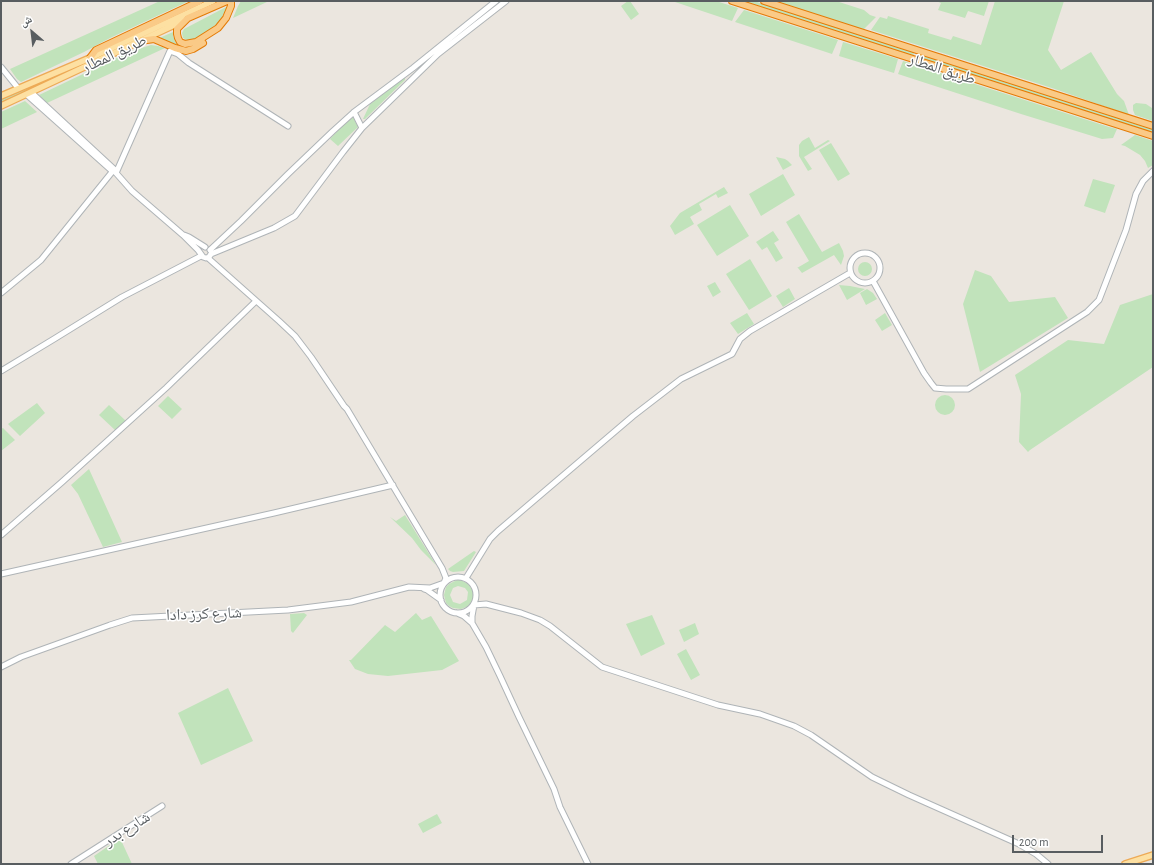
<!DOCTYPE html>
<meta charset="utf-8">
<style>
body{margin:0}
#map{position:relative;width:1154px;height:865px;overflow:hidden;background:#ebe6df;font-family:"Alegreya Sans","Noto Naskh Arabic",sans-serif}
canvas{display:block}
.frame{position:absolute;inset:0;border:2px solid #585d60;pointer-events:none}
.north{position:absolute;left:12px;top:12px;width:40px;height:40px;-webkit-text-stroke:3px #fff;paint-order:stroke;rotate:332deg;font-size:11px;font-weight:700;line-height:16px;text-align:center;color:#585d60}
.north::after{content:'';display:block;margin:auto;width:14px;height:18px;background:#585d60;clip-path:polygon(50% 0,100% 100%,50% 72%,0 100%)}
.scale{position:absolute;left:1012px;top:835px;width:91px;height:18px;box-sizing:border-box;border:2px solid #585d60;border-top:0;padding-left:5px;font-size:12px;line-height:14px;white-space:nowrap;color:#585d60;-webkit-text-stroke:3px #fff;paint-order:stroke}
</style>
<div id="map">
<canvas width="1154" height="865"></canvas>
<div class="frame"></div>
<div class="north">ش</div>
<div class="scale">200 m</div>
</div>
<script>
const ctx = document.querySelector('canvas').getContext('2d');
ctx.lineJoin = 'round';
function paint(path, color) { ctx.fillStyle = color; ctx.fill(path, 'evenodd'); }
const toPath = rows => new Path2D(rows.map(r => 'M' + r).join(''));
function stroke(path, color, width, dash) { ctx.strokeStyle = color; ctx.lineWidth = width; ctx.lineCap = dash ? 'butt' : 'round'; ctx.setLineDash(dash || []); ctx.stroke(path); }
function drawText(font, color, halo, rows, align = 'center') {
  ctx.font = font + ' "Alegreya Sans","Noto Naskh Arabic",sans-serif'; ctx.lineWidth = 3; ctx.setLineDash([]); ctx.textBaseline = 'middle'; ctx.strokeStyle = halo; ctx.fillStyle = color; for (const [text, x, y, turn = 0] of rows) {
    ctx.save(); ctx.translate(x, y); ctx.rotate((+turn || 0) * Math.PI / 180); ctx.textAlign = isNaN(turn) ? turn : align; if (halo) ctx.strokeText(text, 0, 0); ctx.fillText(text, 0, 0); ctx.restore();
  }
}
paint(toPath([
 [160,1,189,1,110,38,84,52,21,82,17,79,10,69],
 [241,1,269,1,233,18,238,6],
 [628,1,630,1,639,14,631,20,621,6],
 [672,1,716,1,738,8,732,21],
 [742,1,754,1,913,52,914,54,913,56],
 [774,1,836,1,864,10,870,15,876,17,863,30],
 [936,1,989,1,984,16,968,11,965,18,938,10,941,3],
 [995,1,1064,1,1048,50,1061,70,1091,52,1117,94,1124,101,1129,115,1055,89,871,30,880,17,887,19,888,16,929,29,928,33,951,40,953,36,981,45],
 [228,6,226,10,219,22,199,38,191,40,187,40,183,38,182,33,184,29],
 [744,10,838,40,832,54,735,22],
 [173,32,173,36,176,43,182,47,157,39],
 [843,42,898,59,894,73,839,56],
 [151,45,158,46,165,48,47,103,39,95,129,52],
 [921,54,1151,128,1153,130,1153,131,1149,132,921,58,919,57],
 [903,61,1109,127,1117,129,1113,138,1102,139,1021,114,898,74],
 [89,62,1,103,1,100],
 [405,77,405,80,365,119,363,119,370,104],
 [25,101,37,112,1,129,1,112],
 [1136,103,1146,104,1152,108,1153,121,1135,115,1133,110,1133,105],
 [353,117,358,127,338,146,330,139,342,126],
 [1135,135,1153,141,1153,165,1148,168,1145,161,1140,155,1125,146,1121,145],
 [809,137,815,148,828,140,830,141,804,157,812,169,808,171,799,156,799,145,802,141],
 [831,143,850,174,838,181,819,150],
 [776,157,785,159,788,161,792,165,783,170],
 [783,174,795,195,761,216,749,194],
 [1093,179,1115,185,1105,213,1084,206],
 [724,187,728,193,718,198,716,194,699,204,702,210,690,217,694,224,675,235,670,226,680,213],
 [730,205,749,236,717,256,697,225],
 [799,214,822,252,839,243,843,251,844,256,841,265,834,255,802,273,798,268,797,268,809,261,786,222],
 [773,231,779,240,774,243,783,258,776,262,767,247,762,250,756,242],
 [750,259,772,296,749,310,726,274],
 '858 269a7 7 0 1 1 14 0a7 7 0 1 1-14 0Z',
 [975,270,991,276,1009,302,1055,297,1068,318,980,372,963,304],
 [715,282,721,292,713,297,707,286],
 [839,285,850,286,865,289,847,300],
 [789,288,795,299,783,307,776,296],
 [867,289,873,293,877,299,866,305,860,293],
 [1153,294,1153,367,1030,450,1028,452,1019,442,1021,394,1015,375,1068,340,1104,344,1120,305],
 [747,313,754,324,738,334,730,323],
 [885,313,892,325,882,331,875,320],
 '935 405a10 10 0 1 1 20 0a10 10 0 1 1-20 0Z',
 [168,396,182,409,172,419,158,406],
 [37,403,45,413,20,436,8,424],
 [109,405,126,421,116,431,99,415],
 [3,428,15,440,1,451,1,429],
 [89,469,122,542,103,547,78,494,71,485],
 [405,515,436,565,421,550,412,538,390,517,396,521],
 [474,551,476,552,464,571,453,572,450,571,448,569],
 [457,580,461,580,468,584,473,591,473,599,471,603,469,606,461,609,453,608,449,606,446,603,444,595,446,587,449,584],
 [458,586,465,588,468,592,467,600,460,604,453,602,450,595,453,588],
 [304,613,307,615,293,633,291,631,290,614],
 [416,613,422,620,431,616,459,661,442,670,388,676,368,674,355,669,349,660,351,660,385,625,395,632],
 [652,615,665,644,641,656,626,624],
 [695,623,699,634,684,642,679,630],
 [686,649,700,675,691,680,677,654],
 [228,688,253,741,201,765,178,713],
 [437,814,442,823,423,833,418,824],
 [120,838,132,864,98,864,94,856]
]), '#c1e3bb');
const secondary = toPath([
 [1,67,18,88],
 [32,93,114,169,116,173,132,191,183,235,198,250,203,257,206,258,209,257,211,254,274,228,295,216,343,152,362,128,438,54,506,1],
 [27,95,112,171],
 [354,112,362,128],
 [116,173,170,51,178,54,189,63,288,126],
 [184,235,189,237,205,247],
 [210,250,241,221,288,174,333,131,354,112,413,68,496,1],
 '850 268a15 15 0 1 1 30 0a15 15 0 1 1-30 0Z',
 [873,281,924,373,931,383,935,388,946,389,968,389,1087,312,1099,300,1126,230,1136,194,1143,181,1153,171],
 [1,293,41,260,112,172],
 [1,371,54,339,122,297,201,256],
 [1,535,62,482,166,388,256,301],
 [1,574,274,513,393,485],
 '440 595a18 18 0 1 1 36 0a18 18 0 1 1-36 0Z',
 [466,578,490,539,498,531,633,416,681,379,732,354,740,339,750,331,850,273],
 [424,589,427,590,441,600],
 [457,613,464,616,472,623,472,616,474,605,486,604,521,613,540,620,550,626,602,667,718,705,760,714,794,726,811,735,872,777,909,795,1019,844,1036,854,1048,864],
 [472,623,486,647,500,676,519,717,554,789,560,807,588,864],
 [1,667,21,657,110,625,132,618,288,610,351,602,409,587,430,588,444,583,446,578,442,568,347,409,344,406,311,357,295,336,279,321,208,258],
 [71,864,162,806]
]);
const primary = toPath([
 [1,96,90,58,213,1],
 [1,106,185,20],
 [1125,864,1153,855]
]);
const highway = toPath([
 [227,1,188,18,177,29,177,34,178,38,180,42,185,44,196,42,218,28,226,18,231,6,231,1],
 [732,1,1153,136],
 [764,1,1153,126],
 [140,41,154,39,175,48,186,51,193,49,203,43],
 [90,58,96,50,200,1]
]);
stroke(secondary, '#afb4b7', 7);
stroke(primary, '#edaa56', 8);
stroke(highway, '#e47b06', 8);
stroke(secondary, '#fff', 5);
stroke(primary, '#fde0a2', 5.5);
stroke(highway, '#faca87', 6);
drawText('16px', '#585d60', '#fff', [
 ["طريق المطار",114,54,-25],
 ["طريق المطار",942,69,18],
 ["شارع كرز دادا",204,614,-2],
 ["شارع بدر",127,829,-32]
]);
</script>
